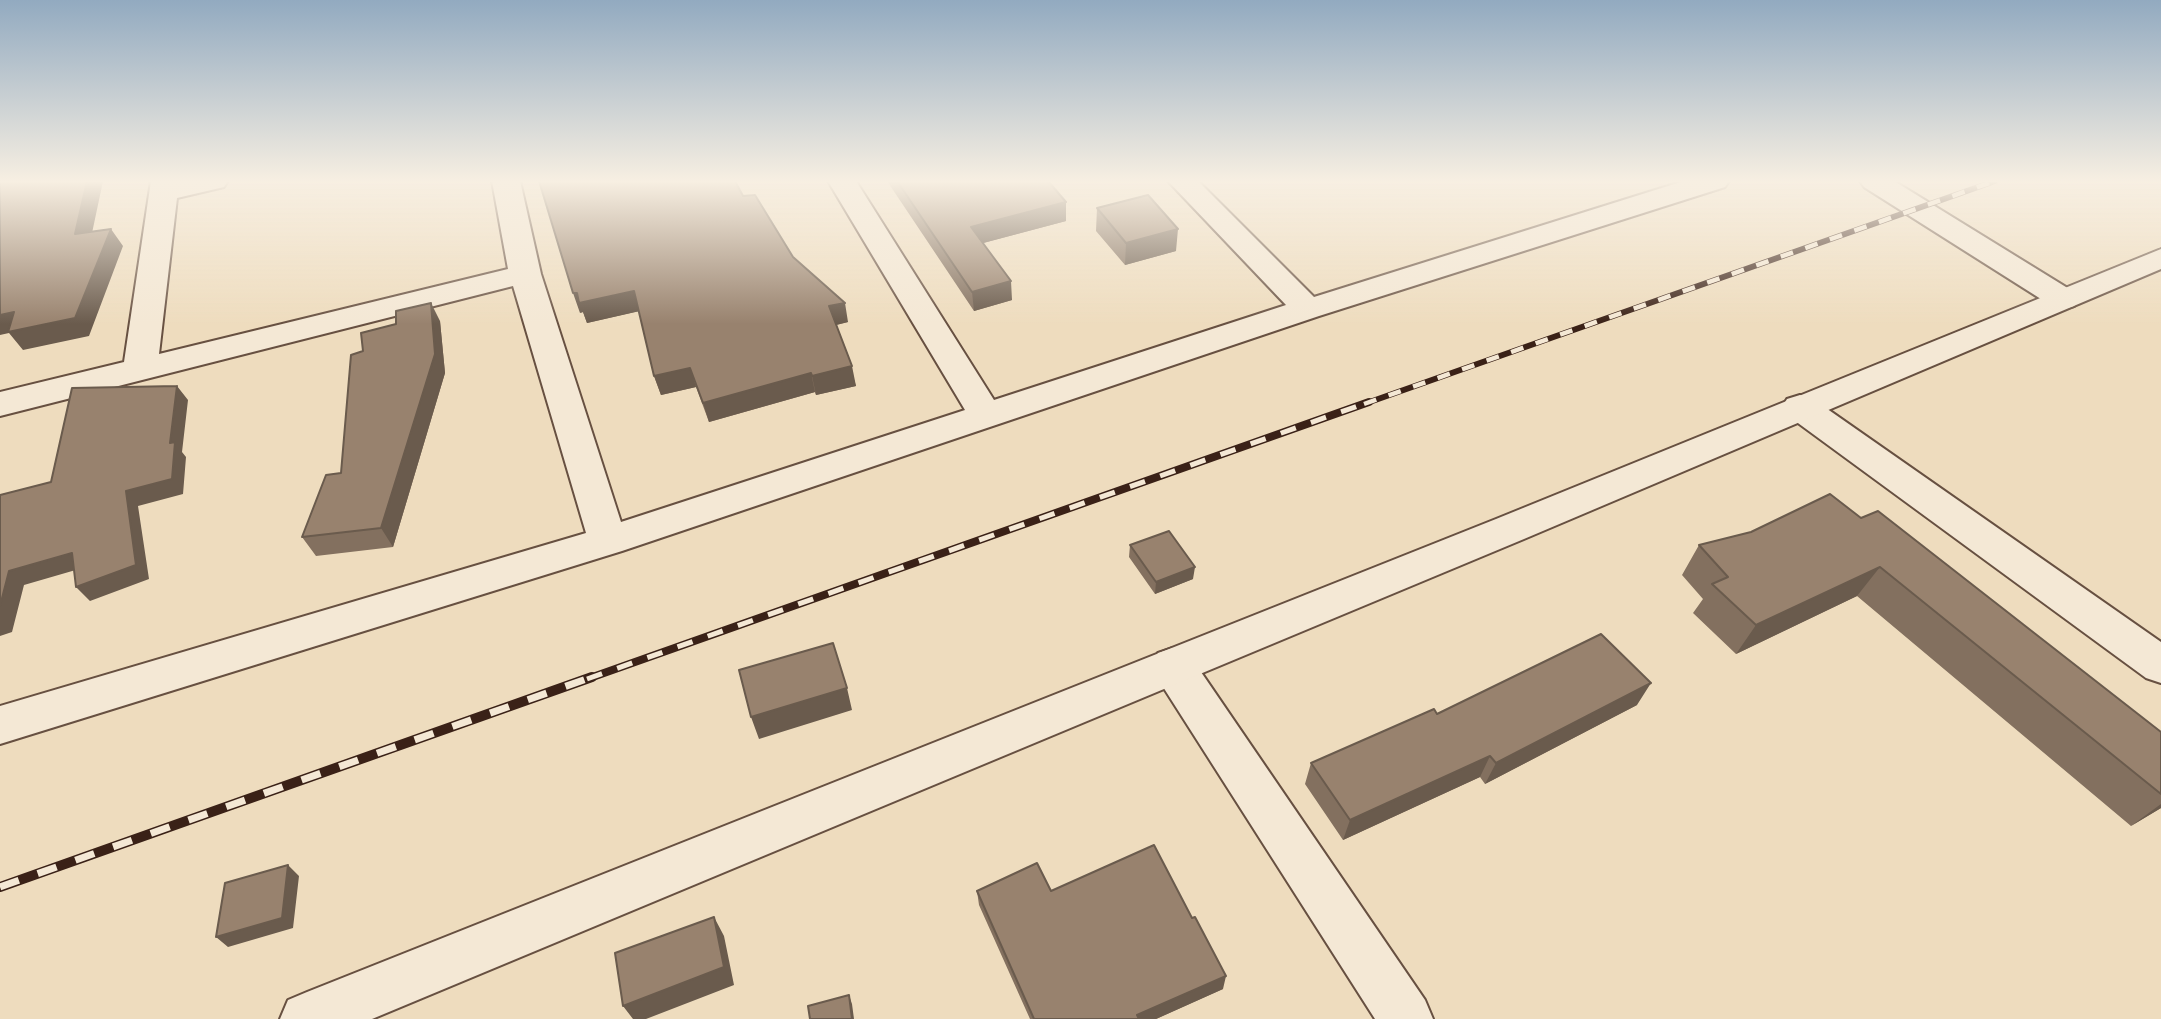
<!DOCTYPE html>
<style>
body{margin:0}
canvas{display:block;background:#eedcbe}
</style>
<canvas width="2161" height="1019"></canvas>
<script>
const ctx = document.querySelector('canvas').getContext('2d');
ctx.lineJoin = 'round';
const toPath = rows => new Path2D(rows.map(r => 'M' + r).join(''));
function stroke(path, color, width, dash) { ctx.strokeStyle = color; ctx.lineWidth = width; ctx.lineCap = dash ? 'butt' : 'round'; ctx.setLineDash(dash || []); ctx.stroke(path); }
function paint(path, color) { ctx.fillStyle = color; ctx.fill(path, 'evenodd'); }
const minor = toPath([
 [151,181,228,181,224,187,177,198,159,354,508,269,492,181,520,181,541,274,621,522,965,410,828,181,856,181,994,400,1286,305,1168,181,1198,181,1314,297,1684,181,1729,181,1725,187,1319,316,622,551,0,744,0,706,586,533,513,286,0,416,0,392,124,362,151,181],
 [1860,181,1894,181,2074,292,2079,299,2074,306,2063,309,2052,306,1864,187,1860,181],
 [1800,395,1813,399,2161,642,2161,683,2146,678,1787,415,1782,407,1787,399,1800,395],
 [1173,648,1188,653,1425,1000,1433,1019,1375,1019,1158,679,1151,666,1158,653,1173,648]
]);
const tertiary = toPath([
 [2161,249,2161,269,1524,539,372,1019,280,1019,288,1000,307,992,1496,519,2161,249]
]);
stroke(minor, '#675041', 4);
stroke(tertiary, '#675041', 4);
paint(minor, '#f4e8d5');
paint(tertiary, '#f4e8d5');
const railFar2 = toPath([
 [1364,404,1995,181]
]);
const railFar1 = toPath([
 [587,679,1369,402]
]);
const rail = toPath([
 [0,887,592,677]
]);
stroke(railFar2, '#3a2117', 6);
stroke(railFar1, '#3a2117', 8);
stroke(rail, '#3a2117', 10);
stroke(railFar2, '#f4e8d5', 4.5, [13]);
stroke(railFar1, '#f4e8d5', 5, [16]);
stroke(rail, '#f4e8d5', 7, [20]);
paint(toPath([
 [887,181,1048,181,1066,221,983,243,1012,300,974,311],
 [743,196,793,257,848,322,836,325,856,386,816,395,815,392,709,422,696,387,661,395,654,376,639,311,587,323,583,312,580,313],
 [1097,208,1176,251,1125,265,1096,231],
 [440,321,445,373,393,547,316,556,302,537,341,473,363,351],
 [1861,518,2161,732,2161,808,2131,826,1857,596,1736,654,1693,613,1703,599,1682,575,1699,545],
 [1130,545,1193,579,1155,594,1129,557],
 [1637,705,1485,784,1480,777,1343,840,1305,784,1311,763,1437,714],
 [977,891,1051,891,1223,989,1156,1019,1030,1019,979,905]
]), '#83705f');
paint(toPath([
 [87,181,103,181,88,252,75,234],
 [1066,202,1066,221,972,246,971,227],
 [111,229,123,246,89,336,23,350,9,333,0,335,0,315],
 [1178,229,1176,251,1125,265,1126,243],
 [1011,281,1012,300,974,311,972,292],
 [634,291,640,311,587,323,583,312,580,313,573,293],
 [431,303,440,321,445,373,393,547,381,528],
 [845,303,848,322,832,326,829,306],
 [852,366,856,386,816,395,812,376],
 [690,368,696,387,661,395,654,376],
 [811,373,815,392,709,422,703,403],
 [177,386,188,400,182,452,186,457,183,494,138,506,149,579,90,601,76,587,126,491,170,443],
 [72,553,86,567,24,585,12,632,0,636,0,606,9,571],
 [1195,567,1193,579,1155,594,1156,582],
 [1880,567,1857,596,1736,654,1756,625],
 [1651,683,1637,705,1485,784,1496,763],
 [847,688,852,710,759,739,751,717],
 [1490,756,1480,777,1343,840,1350,820],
 [2161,804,2161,808,2131,826],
 [288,865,299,876,293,928,228,947,216,937],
 [714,917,724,936,734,985,646,1019,633,1019,623,1006],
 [1226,976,1223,989,1156,1019,1137,1019,1137,1015],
 [849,995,852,1004,854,1019,852,1019]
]), '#6a5b4d');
const building = toPath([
 [0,181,87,181,75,234,111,229,75,318,8,332,14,312,0,315,0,181],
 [539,181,735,181,743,196,755,195,793,257,845,303,829,306,852,366,812,376,811,373,703,403,690,368,654,376,634,291,579,303,577,293,573,293,539,181],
 [897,181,1048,181,1066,202,971,227,1011,281,972,292,897,181],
 [1148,195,1178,229,1126,243,1097,208,1148,195],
 [431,303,435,354,381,528,302,537,326,475,341,473,351,355,363,351,361,333,396,324,396,311,431,303],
 [177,386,170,443,175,442,172,479,126,491,136,565,76,587,72,553,9,571,0,606,0,495,51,482,72,388,177,386],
 [1830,494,1861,518,1878,511,2161,732,2161,794,1880,567,1756,625,1712,584,1728,577,1699,545,1751,532,1830,494],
 [1169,531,1195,567,1156,582,1130,545,1169,531],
 [1601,634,1651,683,1496,763,1490,756,1350,820,1311,763,1434,709,1437,714,1601,634],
 [833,643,847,688,751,717,739,670,833,643],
 [1154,845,1192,918,1195,917,1226,976,1137,1015,1139,1019,1034,1019,977,891,1037,863,1051,891,1154,845],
 [288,865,282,918,216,937,225,883,288,865],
 [714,917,724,967,623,1006,615,953,714,917],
 [849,995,852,1019,810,1019,808,1006,849,995]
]);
paint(building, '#98826e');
stroke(building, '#6a5b4d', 2);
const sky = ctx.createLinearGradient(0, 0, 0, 324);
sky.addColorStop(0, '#92aac0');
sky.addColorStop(0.56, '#f7efe2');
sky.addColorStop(1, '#f7efe200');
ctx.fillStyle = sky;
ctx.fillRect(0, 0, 2161, 324);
</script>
